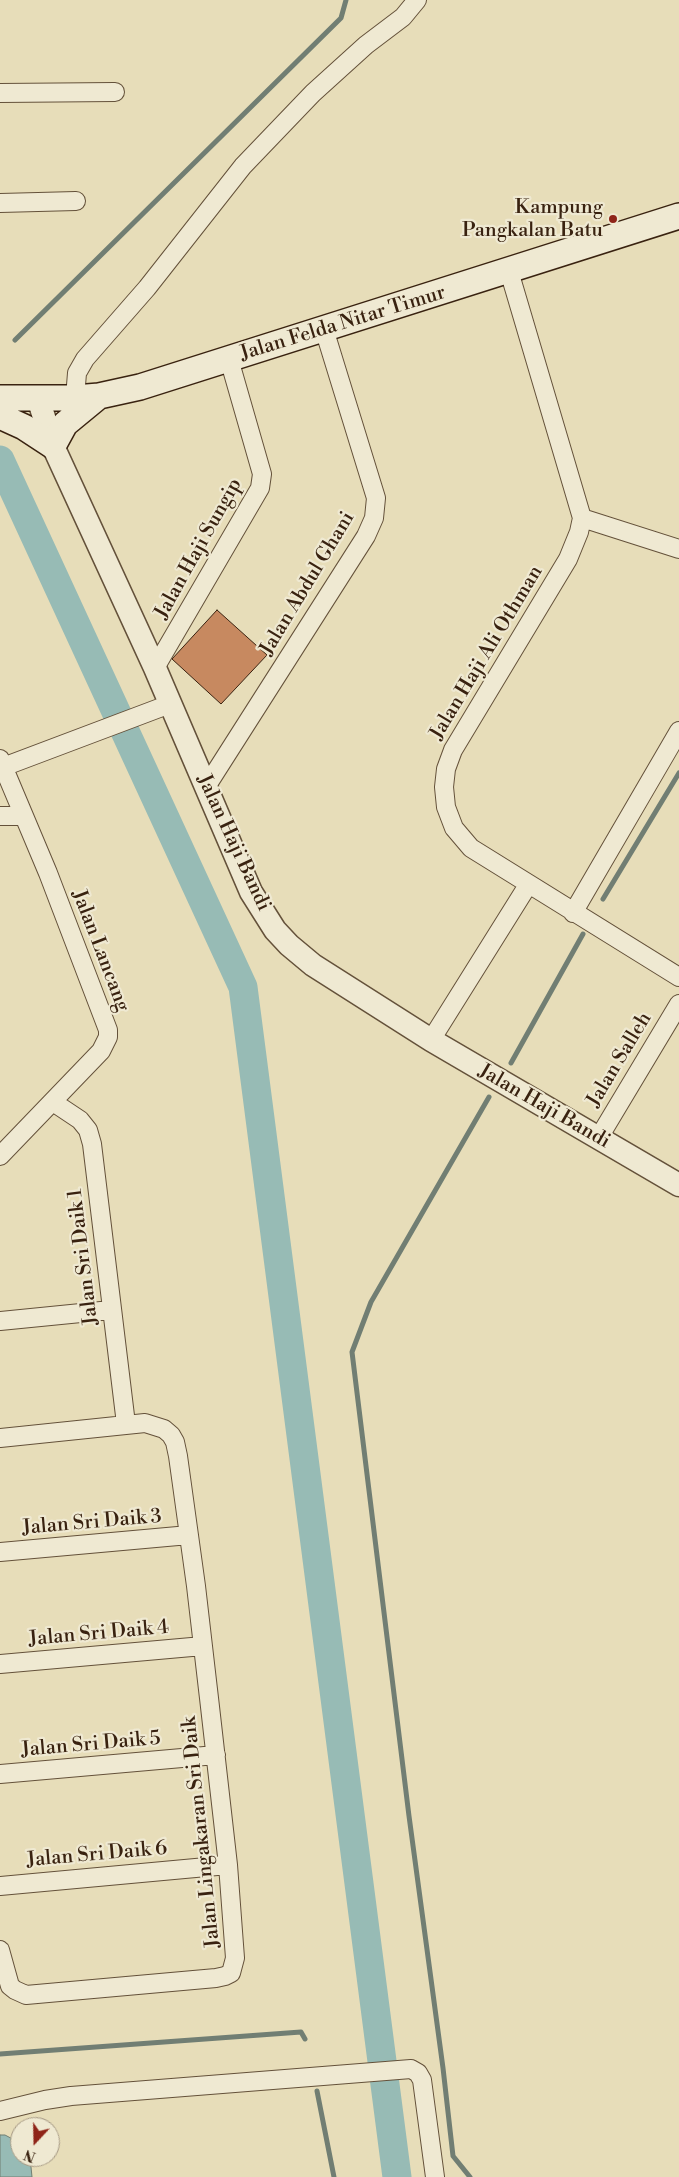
<!DOCTYPE html>
<style>
body{margin:0}
#map{position:relative;width:679px;height:2177px;overflow:hidden;background:#e7ddb9;font-family:"Libre Bodoni",serif}
canvas{display:block}
.north{position:absolute;left:10px;top:2117px;width:50px;height:50px;box-sizing:border-box;background:#efe9d2;border:1px solid #a69984;border-radius:50%;rotate:201deg;font-size:14px;font-weight:700;line-height:20px;text-align:center;color:#392210}
.north::after{content:'';display:block;margin:auto;width:18px;height:22px;background:#8f2418;clip-path:polygon(50% 0,100% 100%,50% 72%,0 100%)}
</style>
<div id="map">
<canvas width="679" height="2177"></canvas>
<div class="north">N</div>
</div>
<script>
const ctx = document.querySelector('canvas').getContext('2d');
ctx.lineJoin = 'round';
function paint(path, color) { ctx.fillStyle = color; ctx.fill(path, 'evenodd'); }
const toPath = rows => new Path2D(rows.map(r => 'M' + r).join(''));
function stroke(path, color, width, dash) { ctx.strokeStyle = color; ctx.lineWidth = width; ctx.lineCap = dash ? 'butt' : 'round'; ctx.setLineDash(dash || []); ctx.stroke(path); }
function drawText(font, color, halo, rows, align = 'center') {
  ctx.font = font + ' "Libre Bodoni",serif'; ctx.lineWidth = 4.5; ctx.setLineDash([]); ctx.textBaseline = 'middle'; ctx.strokeStyle = halo; ctx.fillStyle = color; for (const [text, x, y, turn = 0] of rows) {
    ctx.save(); ctx.translate(x, y); ctx.rotate((+turn || 0) * Math.PI / 180); ctx.textAlign = isNaN(turn) ? turn : align; if (halo) ctx.strokeText(text, 0, 0); ctx.fillText(text, 0, 0); ctx.restore();
  }
}
const water = toPath([
 [0,2135,5,2135,20,2143,20,2157,30,2157,32,2177,0,2177,0,2135]
]);
paint(water, '#97bbb5');
stroke(water, '#717e73', 1);
stroke(toPath([
 [15,340,341,18,346,0],
 [603,899,679,773],
 [511,1063,583,934],
 [0,2054,301,2032,305,2039],
 [317,2091,334,2177],
 [470,2177,453,2156,443,2068,409,1816,352,1352,371,1302,489,1097]
]), '#717e73', 5);
stroke(toPath([
 [0,460,243,987,397,2177]
]), '#97bbb5', 29);
const building = toPath([
 [217,610,267,655,221,704,172,659,217,610]
]);
paint(building, '#c78960');
stroke(building, '#392210', 1);
const minor = toPath([
 [0,93,115,92],
 [0,203,76,201],
 [509,271,582,518,579,532,568,559,453,750,446,769,444,787,446,807,454,828,471,848,679,977],
 [75,398,77,373,85,359,147,288,243,166,313,93,366,45,403,17,417,0],
 [582,518,679,549],
 [155,668,260,488,262,474,229,359],
 [0,759,48,873,108,1030,108,1037,101,1051,0,1156],
 [3,767,170,704],
 [206,787,366,536,374,518,376,498,324,329],
 [0,816,23,816],
 [573,913,679,731],
 [431,1040,528,885],
 [53,1102,80,1120,88,1130,92,1144,126,1424],
 [598,1139,679,1004],
 [0,1321,111,1310],
 [0,1438,145,1423,164,1429,171,1435,175,1442,178,1456,196,1586,209,1698,228,1865,235,1958,231,1973,225,1976,216,1978,26,1995,15,1990,10,1986,0,1950],
 [0,1552,189,1535],
 [0,1664,203,1646],
 [0,1774,216,1755],
 [0,1886,228,1865],
 [0,2111,45,2100,71,2096,411,2069,418,2073,422,2080,435,2177]
]);
const tertiary = toPath([
 [38,398,53,446,155,668,251,892,275,930,289,945,313,965,431,1040,679,1185]
]);
const secondary = toPath([
 [0,398,75,398,99,396,140,387,679,216],
 [0,416,24,427,53,446,65,424,99,396]
]);
stroke(minor, '#64513a', 20);
stroke(tertiary, '#64513a', 25);
stroke(secondary, '#392210', 28);
stroke(minor, '#efe9d2', 18);
stroke(tertiary, '#efe9d2', 22);
stroke(secondary, '#efe9d2', 25);
for (const [x, y, r, color] of [
 [613,219,5,"#8f2418"]
]) { const dot = new Path2D(); dot.arc(x, y, r, 0, 2 * Math.PI); ctx.fillStyle = color; ctx.fill(dot); stroke(dot, '#efe9d2', 2); }
drawText('20px', '#392210', '#efe9d2', [
 ["Kampung",603,208],
 ["Pangkalan Batu",603,231]
], 'right');
drawText('20px', '#392210', '#efe9d2', [
 ["Jalan Felda Nitar Timur",343,324,-17],
 ["Jalan Haji Sungip",199,549,-61],
 ["Jalan Abdul Ghani",308,584,-59],
 ["Jalan Haji Ali Othman",487,653,-59],
 ["Jalan Haji Bandi",233,843,65],
 ["Jalan Lancang",100,951,69],
 ["Jalan Salleh",620,1060,-59],
 ["Jalan Haji Bandi",544,1107,30],
 ["Jalan Sri Daik 1",84,1257,-97],
 ["Jalan Sri Daik 3",92,1523,-5],
 ["Jalan Sri Daik 4",99,1634,-5],
 ["Jalan Sri Daik 5",91,1745,-5],
 ["Jalan Lingakaran Sri Daik",202,1832,-96],
 ["Jalan Sri Daik 6",97,1855,-5]
]);
</script>
